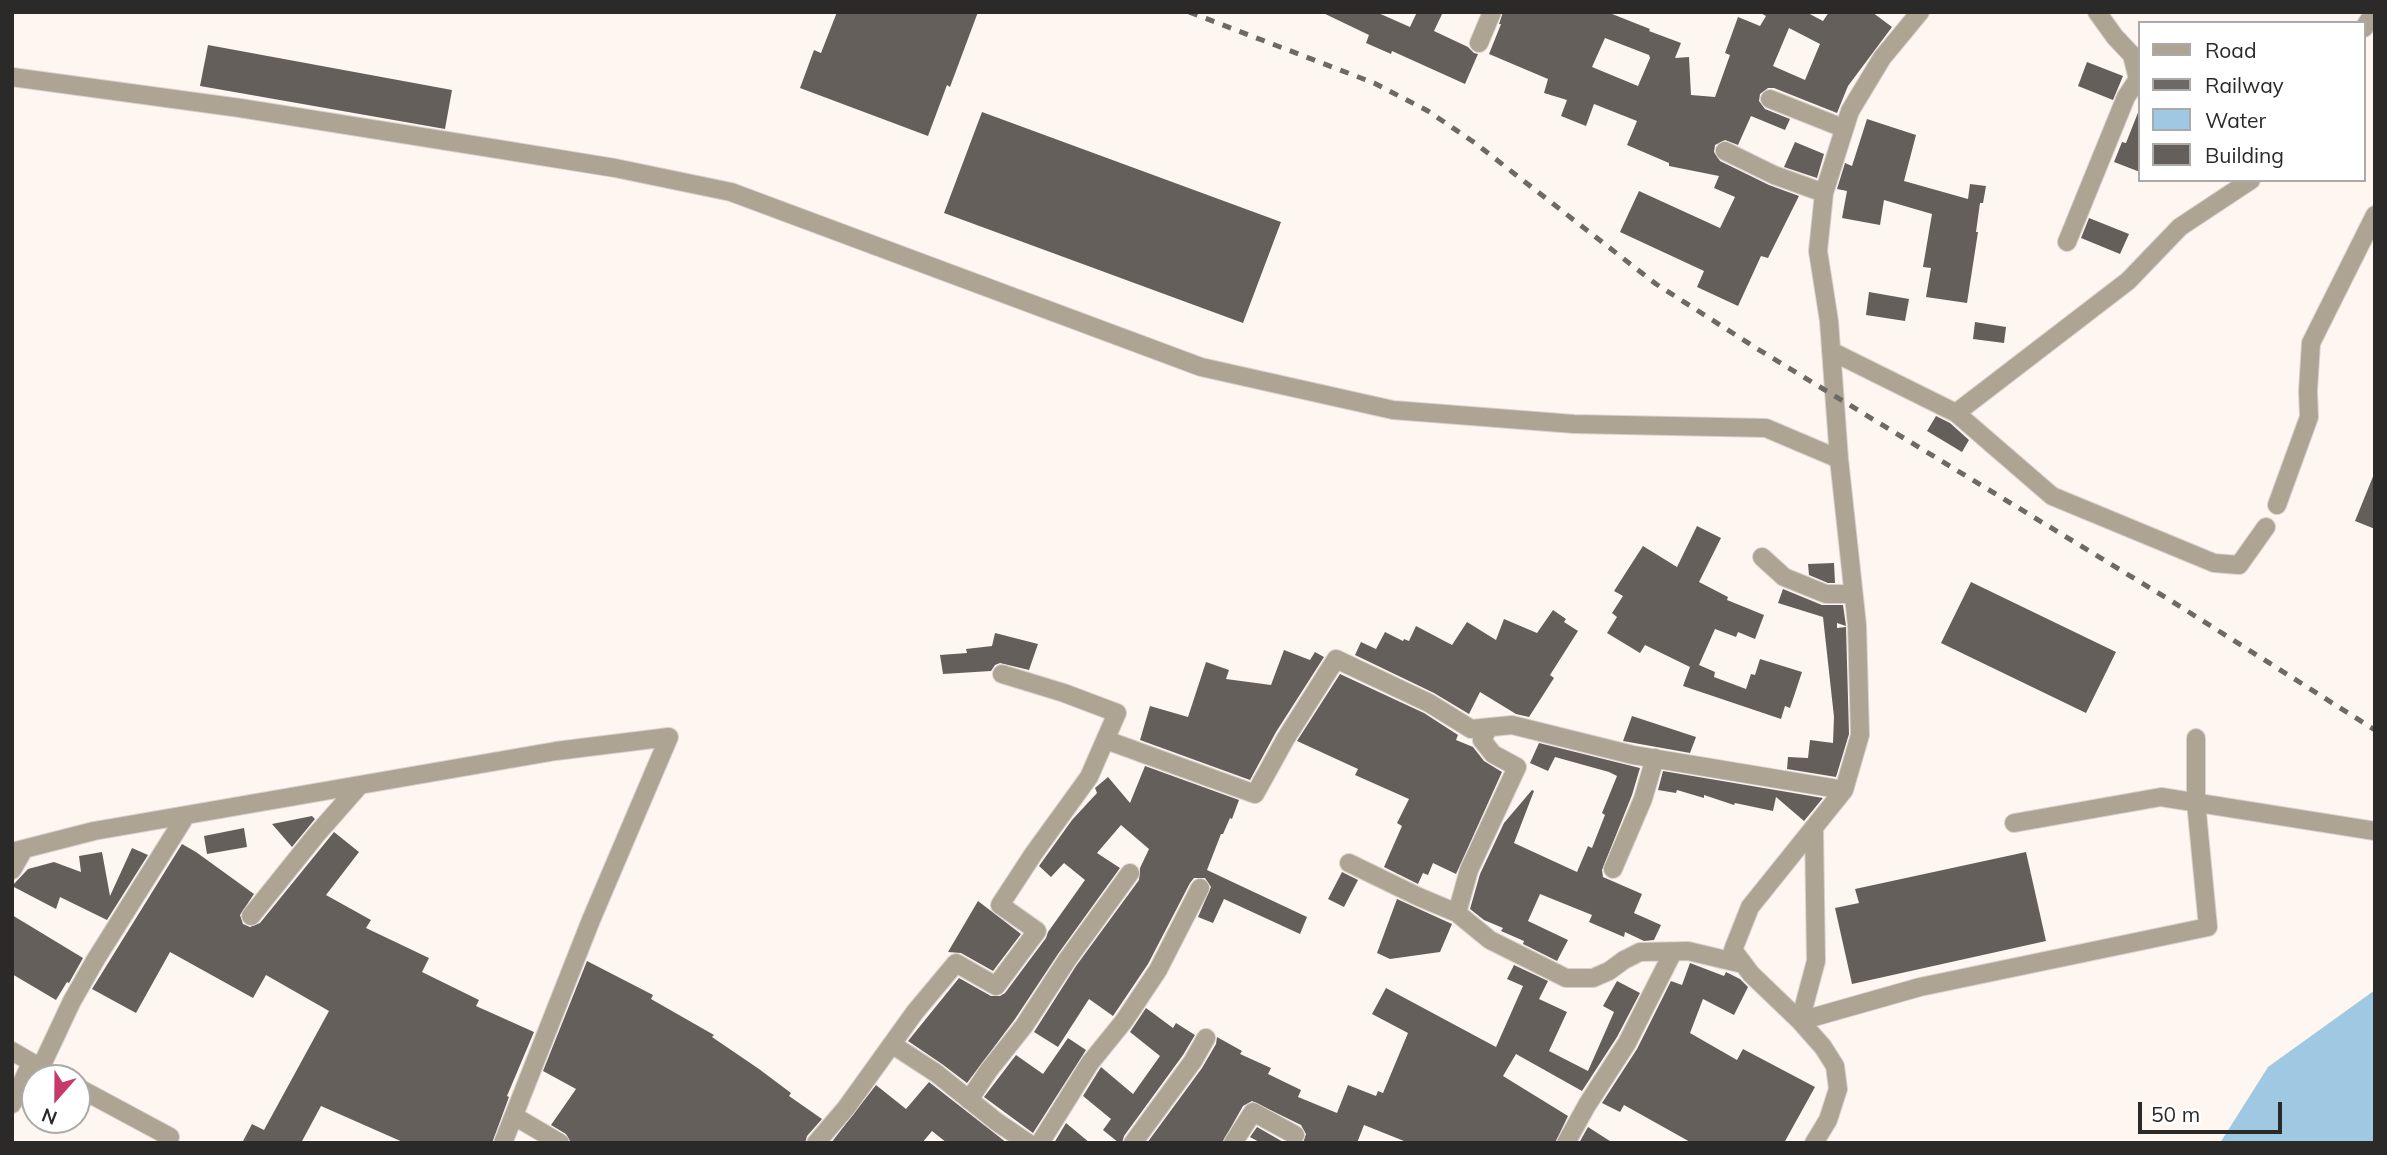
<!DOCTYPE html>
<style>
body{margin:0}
#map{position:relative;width:2387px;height:1155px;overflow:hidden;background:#fef6f1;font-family:Mulish,sans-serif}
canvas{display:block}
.frame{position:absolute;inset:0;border:14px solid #2c2a28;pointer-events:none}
.legend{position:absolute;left:2138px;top:21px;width:228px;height:161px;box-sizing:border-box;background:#fff;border:2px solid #abaaa9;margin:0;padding:9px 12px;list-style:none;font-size:21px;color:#2c2a28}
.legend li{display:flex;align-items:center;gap:14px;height:35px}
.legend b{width:35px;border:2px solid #abaaa9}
.north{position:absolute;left:21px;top:1064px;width:70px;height:70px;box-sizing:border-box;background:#fff;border:2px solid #abaaa9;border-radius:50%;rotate:201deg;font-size:19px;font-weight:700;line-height:28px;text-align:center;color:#2c2a28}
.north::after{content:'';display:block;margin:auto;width:24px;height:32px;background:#c63968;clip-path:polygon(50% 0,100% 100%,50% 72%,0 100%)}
.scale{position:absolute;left:2138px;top:1102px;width:144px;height:32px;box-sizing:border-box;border:4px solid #2c2a28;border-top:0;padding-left:9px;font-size:21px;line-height:24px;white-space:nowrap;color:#2c2a28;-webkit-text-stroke:5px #fff;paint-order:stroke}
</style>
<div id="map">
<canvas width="2387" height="1155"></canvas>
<div class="frame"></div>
<ul class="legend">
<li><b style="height:9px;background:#aea494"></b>Road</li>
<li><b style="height:9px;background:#6c6966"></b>Railway</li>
<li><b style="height:19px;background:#9fc9e3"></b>Water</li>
<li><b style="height:19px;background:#655f5b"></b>Building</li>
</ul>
<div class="north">N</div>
<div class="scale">50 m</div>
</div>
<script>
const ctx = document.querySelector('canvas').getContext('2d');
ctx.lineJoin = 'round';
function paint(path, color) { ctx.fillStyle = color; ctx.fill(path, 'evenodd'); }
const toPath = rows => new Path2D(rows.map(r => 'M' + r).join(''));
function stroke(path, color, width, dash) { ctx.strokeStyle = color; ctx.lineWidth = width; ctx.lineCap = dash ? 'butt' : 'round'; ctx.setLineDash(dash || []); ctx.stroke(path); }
paint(toPath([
 [2375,990,2375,1143,2220,1143,2268,1067]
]), '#9fc9e3');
paint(toPath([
 [837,12,978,12,950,87,947,85,928,136,800,88,814,50,821,53],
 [1321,12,1376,12,1410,27,1417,12,1443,12,1434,31,1468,47,1474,53,1478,54,1465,84,1392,51,1391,54,1366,43,1369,35],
 [1503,12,1607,12,1650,29,1649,31,1681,43,1675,58,1689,57,1691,95,1715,97,1730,55,1725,53,1738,17,1760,26,1766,16,1759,12,1806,12,1823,21,1829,12,1872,12,1892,27,1848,86,1837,113,1774,88,1768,88,1760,94,1759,101,1765,109,1790,119,1785,130,1751,116,1738,145,1725,140,1715,145,1714,152,1720,161,1769,185,1799,196,1768,258,1761,256,1738,306,1697,287,1704,271,1620,232,1639,191,1720,228,1735,197,1714,188,1719,176,1669,166,1669,163,1627,145,1637,121,1594,104,1586,126,1561,116,1567,100,1544,93,1548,79,1489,54,1501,24,1499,24],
 [1789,28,1820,44,1805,80,1773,66],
 [1605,38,1649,55,1650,58,1638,86,1592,67],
 [208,45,452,90,445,129,200,86],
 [2087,62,2123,76,2113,100,2078,86],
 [2139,110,2140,110,2140,172,2114,162,2122,142,2126,143],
 [982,112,1281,222,1243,323,944,213],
 [1867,119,1916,135,1904,181,1968,199,1970,184,1986,186,1983,203,1980,203,1976,232,1978,232,1967,303,1926,297,1931,268,1923,267,1932,214,1884,200,1880,225,1842,218,1847,191,1837,189,1845,163,1852,166],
 [1795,142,1824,154,1817,178,1784,167],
 [2089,218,2129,234,2120,254,2081,238],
 [1869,292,1909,299,1905,321,1866,315],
 [1975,322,2006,327,2004,343,1973,339],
 [1936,416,1950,423,1969,440,1962,452,1927,431],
 [2374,474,2375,474,2375,529,2355,521],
 [1697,526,1721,538,1699,582,1728,597,1727,600,1764,615,1755,639,1738,632,1736,637,1715,629,1699,665,1715,672,1714,677,1746,689,1751,674,1755,675,1760,659,1802,672,1790,708,1785,706,1781,719,1683,686,1690,667,1645,645,1640,653,1607,633,1617,617,1612,613,1623,596,1614,591,1643,546,1677,567],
 [1834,563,1835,583,1828,583,1809,575,1808,564],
 [1971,582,2116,652,2086,713,1941,643],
 [1783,589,1822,605,1843,605,1846,626,1837,623,1837,628,1846,627,1849,734,1836,777,1787,769,1788,757,1808,758,1810,740,1833,743,1834,717,1823,617,1778,603],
 [1553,610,1566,619,1564,622,1578,631,1550,675,1554,678,1529,717,1516,714,1480,692,1469,714,1434,693,1355,655,1361,642,1376,649,1385,632,1403,641,1404,639,1409,641,1416,626,1452,645,1467,622,1496,640,1504,619,1537,633],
 [995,633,1038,644,1029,670,1000,663,995,665,991,671,943,674,940,655,967,653,966,649,992,646],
 [1284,650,1310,660,1315,652,1324,657,1276,732,1250,780,1140,740,1150,706,1188,717,1206,662,1229,670,1226,679,1271,685],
 [1340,674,1424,713,1458,735,1456,740,1473,747,1484,761,1502,772,1456,874,1433,863,1428,875,1423,873,1418,884,1384,867,1402,826,1397,823,1409,799,1355,775,1358,769,1297,741],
 [1632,716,1696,737,1690,753,1623,741],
 [1539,743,1640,768,1632,795,1602,870,1603,877,1642,894,1634,913,1661,925,1654,940,1644,941,1625,932,1624,937,1589,922,1592,915,1540,894,1528,921,1568,940,1557,961,1523,944,1524,941,1501,931,1503,928,1484,920,1470,909,1480,874,1504,823,1532,790,1534,791,1514,843,1577,872,1588,846,1592,848,1605,815,1602,813,1617,776,1609,772,1555,757,1548,771,1530,763],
 [1145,766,1239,800,1232,819,1230,818,1223,834,1221,834,1207,870,1307,917,1300,934,1224,899,1213,923,1198,917,1211,887,1205,878,1194,878,1190,883,1148,964,1113,1016,1089,999,1058,1047,1034,1032,1076,966,1139,880,1140,868,1149,849,1121,825,1097,853,1120,868,1058,954,1015,1019,967,1083,942,1064,908,1041,959,978,991,996,1000,996,1005,993,1046,938,1048,932,1085,880,1064,863,1051,877,1039,866,1072,820,1097,793,1095,788,1108,777,1130,803],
 [1663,771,1823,798,1804,821,1776,797,1773,811,1735,803,1734,805,1704,795,1704,798,1677,790,1676,793,1658,790],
 [312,816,315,819,292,847,272,824],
 [244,828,247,847,207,854,204,836],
 [334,832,359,852,326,895,371,920,366,928,429,958,422,972,479,1000,476,1006,534,1032,507,1096,509,1097,492,1143,405,1143,321,1106,301,1143,242,1143,252,1124,264,1130,329,1011,266,975,253,998,170,952,136,1013,92,989,182,844,196,852,254,894,240,915,243,924,250,927,260,923],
 [132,848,148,855,107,920,60,897,56,909,12,886,28,869,54,862,81,872,79,856,102,852,110,896],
 [2026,852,2046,941,1852,984,1835,908,1859,903,1855,889],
 [1342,872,1358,880,1344,907,1328,899],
 [1397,899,1452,924,1440,952,1390,959,1377,953],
 [978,901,1021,934,993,971,961,953,948,952],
 [12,915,83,958,69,983,67,982,56,1000,12,974],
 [587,961,653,995,651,999,714,1035,712,1037,759,1069,791,1093,789,1096,822,1119,807,1136,805,1143,571,1143,566,1134,551,1125,576,1089,543,1071],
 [1690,963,1724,976,1726,972,1740,979,1748,987,1734,1015,1703,999,1690,1033,1737,1060,1743,1049,1815,1087,1784,1143,1692,1143,1624,1105,1620,1112,1602,1103,1637,1049,1671,981,1682,985],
 [1514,965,1548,981,1539,999,1567,1012,1549,1051,1588,1071,1614,1012,1603,1006,1617,981,1640,993,1617,1037,1582,1091,1516,1054,1503,1076,1568,1116,1555,1143,1409,1143,1364,1125,1357,1143,1303,1143,1306,1134,1301,1125,1252,1101,1243,1106,1222,1143,1147,1143,1202,1068,1216,1044,1217,1037,1242,1051,1240,1054,1271,1068,1268,1074,1301,1090,1298,1097,1337,1113,1348,1085,1376,1096,1378,1091,1383,1093,1408,1033,1372,1014,1386,988,1496,1047,1523,986,1507,979],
 [1146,1008,1173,1028,1176,1023,1195,1035,1183,1055,1124,1136,1122,1143,1119,1143,1103,1130,1111,1119,1083,1096,1101,1067,1133,1094,1160,1056,1130,1032],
 [1068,1038,1086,1050,1033,1133,984,1097,1016,1055,1043,1074],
 [929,1082,1007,1143,947,1143,932,1131,922,1143,831,1143,876,1085,906,1109],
 [1066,1123,1090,1143,1054,1143],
 [1257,1127,1285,1143,1261,1143,1250,1137],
 [1588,1127,1613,1143,1579,1143]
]), '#655f5b');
const minor = toPath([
 [2364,28,2374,12],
 [1479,43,1492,12],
 [12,77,240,108,491,148,615,168,731,192,1201,367,1393,410,1574,424,1766,428,1839,459],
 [1770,99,1843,128],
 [1725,151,1774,175,1824,193],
 [2067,242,2126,97,2138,79,2132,55,2115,37,2097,12],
 [1831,351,1956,413,2128,281,2180,227,2251,180],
 [1956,413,2052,496,2214,563,2239,565,2266,527],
 [2277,505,2309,417,2308,391,2311,343,2375,215],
 [1762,557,1784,577,1826,594,1853,594],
 [1106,740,1255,794,1286,738,1336,659,1429,703,1471,729,1512,725,1633,755,1844,790],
 [2014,823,2161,797,2375,831],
 [1814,830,1816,961,1800,1021,1920,987,2208,927,2196,802,2196,738],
 [12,852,94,831,556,751,669,737,591,920,503,1143],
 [1349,863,1419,897,1457,913,1469,870,1517,767,1493,754,1482,740,1489,727],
 [1613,869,1643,799,1655,758],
 [12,870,24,849],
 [1457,913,1490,940,1566,978,1593,978,1609,971,1624,960,1640,952,1688,951,1743,964],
 [251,916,316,835,360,785],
 [893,1045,936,1073,997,1122,1028,1143],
 [12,1051,58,1078],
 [40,1069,72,1001,96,959,185,817],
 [77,1087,170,1137],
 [969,1100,989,1070,1024,1026,1067,960,1130,873],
 [12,1104,31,1063],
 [514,1116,560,1143],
 [816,1143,846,1108,915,1012,956,963,996,986,1037,931,1000,905,1034,853,1089,777,1117,713,1064,693,1002,674],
 [1040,1143,1090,1063,1124,1021,1158,970,1200,888],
 [1133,1143,1193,1061,1206,1038],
 [1233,1143,1253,1112,1295,1135],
 [1566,1143,1587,1105,1627,1043,1673,952],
 [1814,1143,1828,1120,1838,1089,1835,1066,1823,1047,1800,1021,1751,974,1733,950,1750,907,1844,790,1860,735,1857,625,1839,459,1829,321,1818,251,1824,193,1850,111,1882,58,1920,12]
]);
stroke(minor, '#d8d1cd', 20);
stroke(minor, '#aea494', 18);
stroke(toPath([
 [1189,12,1374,83,1428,111,1475,143,1656,284,1756,348,2173,602,2375,730]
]), '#6c6966', 5, [9, 9]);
</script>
